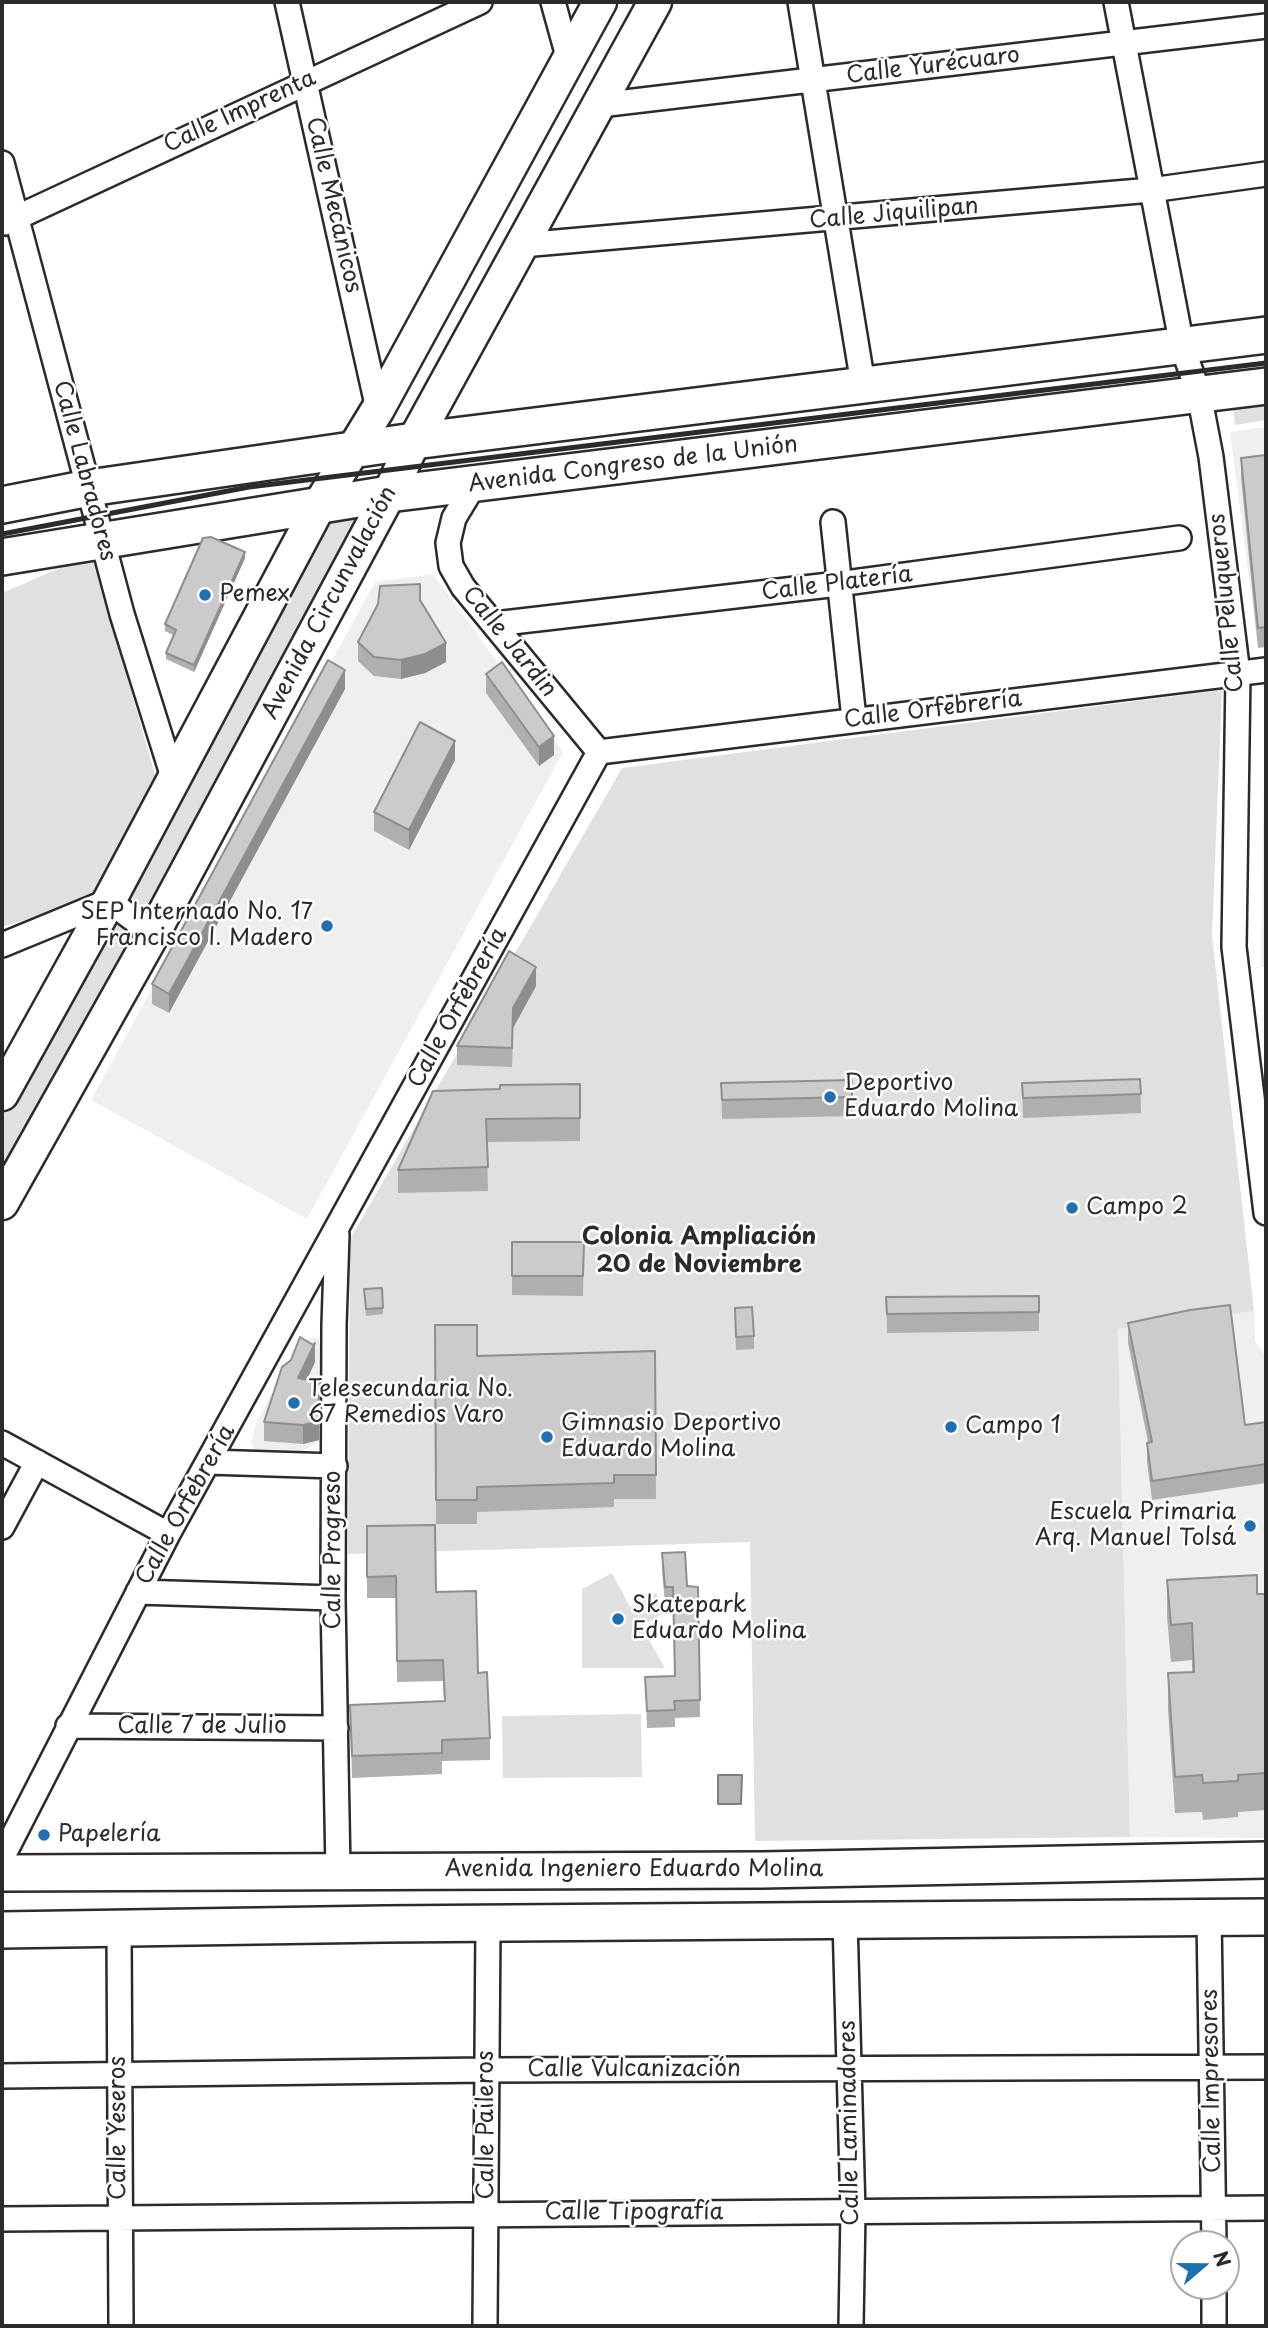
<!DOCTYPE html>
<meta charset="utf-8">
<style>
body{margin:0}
#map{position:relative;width:1268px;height:2328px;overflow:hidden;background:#fff;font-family:"Playpen Sans",sans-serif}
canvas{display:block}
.frame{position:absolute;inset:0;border:4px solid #2b2b2b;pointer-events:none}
.north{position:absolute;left:1170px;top:2230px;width:70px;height:70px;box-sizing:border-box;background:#fff;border:2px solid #aaa;border-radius:50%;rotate:70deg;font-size:19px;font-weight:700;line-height:28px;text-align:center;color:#2b2b2b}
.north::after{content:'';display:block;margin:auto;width:24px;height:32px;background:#1f6fb2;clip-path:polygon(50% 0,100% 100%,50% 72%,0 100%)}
</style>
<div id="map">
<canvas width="1268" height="2328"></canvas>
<div class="frame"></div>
<div class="north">N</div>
</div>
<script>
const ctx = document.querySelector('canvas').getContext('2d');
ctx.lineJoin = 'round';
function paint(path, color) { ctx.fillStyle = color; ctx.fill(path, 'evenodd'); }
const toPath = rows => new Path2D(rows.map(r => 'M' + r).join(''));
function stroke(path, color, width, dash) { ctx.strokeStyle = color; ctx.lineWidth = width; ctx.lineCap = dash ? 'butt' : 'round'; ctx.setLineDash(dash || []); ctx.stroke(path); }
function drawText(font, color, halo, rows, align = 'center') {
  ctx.font = font + ' "Playpen Sans",sans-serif'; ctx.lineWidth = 5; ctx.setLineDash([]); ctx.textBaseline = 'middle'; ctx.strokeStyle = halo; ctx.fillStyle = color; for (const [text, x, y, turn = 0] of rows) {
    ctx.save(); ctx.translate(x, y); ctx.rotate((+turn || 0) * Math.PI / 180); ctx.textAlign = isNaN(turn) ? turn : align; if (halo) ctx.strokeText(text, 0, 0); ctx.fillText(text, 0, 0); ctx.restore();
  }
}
paint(toPath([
 [1266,427,1266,646,1258,648,1230,432],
 [433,574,563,752,307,1219,91,1100,375,582],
 [1265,698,1266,967,1261,967],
 [1254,1311,1255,1341,1266,1357,1266,1838,1130,1837,1118,1329],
 [314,1337,319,1339,321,1440,300,1453,256,1452,251,1443,257,1420,303,1340]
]), '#efefef');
paint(toPath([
 [1266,404,1266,420,1235,425,1233,409],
 [363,511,2,1182,2,1112,117,892,2,927,2,593,92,554,165,810,332,515],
 [1222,690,1212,936,1254,1311,1118,1329,1130,1837,755,1841,750,1542,348,1554,350,1239,622,768],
 [612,1573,630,1607,656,1593,666,1612,641,1626,665,1668,582,1668,582,1589],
 [641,1714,642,1777,503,1778,502,1716]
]), '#e0e0e0');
const water = toPath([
 [718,1775,742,1775,741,1804,718,1804,718,1775]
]);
paint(water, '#b6b6b6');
stroke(water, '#7e7e7e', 2);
const minor = toPath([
 [287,2,378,409],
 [553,2,569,60],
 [800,2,863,384],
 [1116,2,1182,346,1199,394,1211,457,1238,674,1234,947,1266,1213],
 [600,105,1266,26],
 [2,163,122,614,173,777],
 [5,223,480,2],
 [522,245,1151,190,1266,174],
 [474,485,454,518,448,543,451,566,463,587,599,752],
 [833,522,854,719],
 [495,624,838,584,1179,538],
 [599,752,1266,670],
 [2,945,109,901,153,934],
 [337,1234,334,1325,333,1598,338,1871],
 [2,1443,168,1534],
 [208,1462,335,1466],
 [2,1527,37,1462],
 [138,1592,333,1598],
 [68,1726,336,1728],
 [2,1858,168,1534,599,752],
 [1209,1917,1214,2244],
 [845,1920,853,2212,851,2326],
 [119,1929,121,2326],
 [2,2076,486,2070,1266,2067],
 [2,2219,1266,2208],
 [1214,2286,1214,2326],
 [485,2326,488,1924]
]);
const secondary = toPath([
 [2,1094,109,901,320,504,378,409,600,2],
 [2,1203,153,934,389,494,414,441,655,2]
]);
const primary = toPath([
 [2,505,89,488,414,441,1266,335],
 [2,557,389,494,1266,386],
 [2,1873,762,1870,1266,1860],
 [2,1930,384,1924,1266,1917]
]);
stroke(minor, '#2b2b2b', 28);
stroke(secondary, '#2b2b2b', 37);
stroke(primary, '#2b2b2b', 40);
stroke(minor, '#fff', 23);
stroke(secondary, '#fff', 32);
stroke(primary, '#fff', 35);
stroke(toPath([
 [2,534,249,487,1266,363]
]), '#2b2b2b', 5);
paint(toPath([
 [1266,455,1266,647,1258,648,1241,478,1241,458],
 [245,558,194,672,166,659,166,653,173,635,165,631,165,624],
 [420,601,446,662,425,673,401,679,374,676,358,661,358,642],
 [486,674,554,755,539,766,486,693],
 [345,689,169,1013,152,1004,152,984],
 [455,760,409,850,374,831,374,812],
 [536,986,513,1028,512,1067,457,1065,457,1046],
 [1140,1079,1141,1113,1023,1118,1022,1083],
 [852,1080,852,1116,722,1119,721,1083],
 [580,1084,580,1141,487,1142,488,1191,398,1193,398,1170,500,1089],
 [512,1242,584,1242,583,1296,512,1295],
 [382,1288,383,1314,366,1316,364,1289],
 [1039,1296,1039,1331,887,1333,886,1297],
 [735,1321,754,1336,754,1349,736,1350],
 [1128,1323,1245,1425,1266,1422,1266,1483,1152,1500,1147,1462,1147,1443,1148,1442,1128,1343],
 [435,1325,477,1356,655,1351,656,1499,614,1499,614,1507,477,1512,477,1524,436,1524],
 [315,1362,307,1380,319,1440,303,1444,264,1441,264,1422],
 [367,1526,436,1592,478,1673,490,1738,490,1760,442,1761,442,1774,352,1778,350,1705,444,1701,443,1681,397,1682,396,1598,367,1598],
 [662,1553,687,1586,698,1587,700,1717,675,1718,675,1727,647,1728,645,1677,675,1676,673,1604,665,1604,662,1570],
 [1167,1580,1257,1594,1266,1594,1266,1810,1238,1812,1238,1817,1203,1820,1202,1812,1175,1813,1168,1710,1168,1673,1192,1672,1192,1660,1171,1662,1167,1617]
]), '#afafaf');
paint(toPath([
 [245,552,245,558,194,672,194,665],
 [446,643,446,662,425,673,401,679,401,660],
 [345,670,345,689,169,1013,169,994],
 [554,736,554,755,539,766,539,747],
 [455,741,455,760,409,850,409,830],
 [536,967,536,986,513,1028,512,1067,513,1008],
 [315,1343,315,1362,298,1397,298,1378],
 [319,1382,319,1440,303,1444,303,1425]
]), '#8e8e8e');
const building = toPath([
 [1266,455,1266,627,1258,628,1241,458,1266,455],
 [211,537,245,552,194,665,166,653,176,630,165,624,203,538,211,537],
 [420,584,420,600,446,643,425,654,401,660,374,657,358,642,378,604,380,586,420,584],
 [328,660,345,670,169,994,152,984,328,660],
 [502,662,554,736,539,747,486,674,502,662],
 [420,722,455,741,409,830,374,812,420,722],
 [509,951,536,967,513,1008,512,1048,457,1046,509,951],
 [1140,1079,1141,1094,1023,1098,1022,1083,1140,1079],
 [852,1080,852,1097,722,1100,721,1083,852,1080],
 [580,1084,580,1118,486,1119,488,1167,398,1170,433,1091,500,1089,500,1085,580,1084],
 [512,1242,584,1242,583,1276,512,1276,512,1242],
 [382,1288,383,1308,366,1309,364,1289,382,1288],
 [1039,1296,1039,1312,887,1314,886,1297,1039,1296],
 [1230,1305,1245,1425,1266,1422,1266,1464,1152,1481,1147,1443,1152,1442,1128,1323,1190,1310,1230,1305],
 [752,1307,754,1336,736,1337,735,1308,752,1307],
 [435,1325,477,1325,477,1356,655,1351,656,1475,614,1475,614,1483,477,1487,477,1500,436,1500,435,1325],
 [300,1337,313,1345,315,1343,298,1378,319,1382,319,1421,303,1425,264,1422,282,1367,291,1360,300,1337],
 [435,1525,436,1592,476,1591,478,1673,487,1672,490,1738,442,1740,442,1753,352,1756,350,1705,445,1701,443,1660,397,1661,396,1576,367,1577,367,1526,435,1525],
 [685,1552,687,1586,698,1587,700,1700,674,1701,675,1710,647,1711,645,1677,675,1676,673,1587,665,1587,662,1553,685,1552],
 [1257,1575,1257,1594,1266,1594,1266,1773,1238,1775,1238,1781,1203,1783,1202,1775,1175,1777,1168,1673,1194,1672,1192,1623,1171,1625,1167,1580,1257,1575]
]);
paint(building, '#cbcbcb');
stroke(building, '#8e8e8e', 2);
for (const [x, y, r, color] of [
 [205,595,7,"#1f6fb2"],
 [327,926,7,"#1f6fb2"],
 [830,1097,7,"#1f6fb2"],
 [1072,1208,7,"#1f6fb2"],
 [294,1403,7,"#1f6fb2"],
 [951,1427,7,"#1f6fb2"],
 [547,1437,7,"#1f6fb2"],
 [1250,1526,7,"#1f6fb2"],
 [618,1619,7,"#1f6fb2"],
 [44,1835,7,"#1f6fb2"]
]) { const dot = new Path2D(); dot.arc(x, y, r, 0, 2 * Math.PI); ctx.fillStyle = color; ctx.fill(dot); stroke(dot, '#fff', 2.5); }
drawText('23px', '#2b2b2b', '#fff', [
 ["Calle Yurécuaro",933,66,-7],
 ["Calle Imprenta",240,112,-25],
 ["Calle Mecánicos",333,205,77],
 ["Calle Jiquilipan",894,214,-5],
 ["Avenida Congreso de la Unión",633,465,-7],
 ["Calle Labradores",84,471,75],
 ["Calle Platería",837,584,-7],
 ["Avenida Circunvalación",330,603,-62],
 ["Calle Peluqueros",1227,603,-96],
 ["Calle Jardin",509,642,51],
 ["Calle Orfebrería",933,710,-7],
 ["Calle Orfebrería",458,1008,-61],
 ["Calle Orfebrería",186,1505,-61],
 ["Calle Progreso",334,1550,-90],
 ["Calle 7 de Julio",202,1727],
 ["Avenida Ingeniero Eduardo Molina",634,1870],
 ["Calle Vulcanización",634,2070],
 ["Calle Impresores",1212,2081,-91],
 ["Calle Laminadores",850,2123,-91],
 ["Calle Paileros",487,2125,-90],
 ["Calle Yeseros",119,2128,-90],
 ["Calle Tipografía",634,2213]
]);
drawText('23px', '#2b2b2b', '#fff', [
 ["Pemex",219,595],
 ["SEP Internado No. 17",313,913,"right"],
 ["Francisco I. Madero",313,939,"right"],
 ["Deportivo",844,1084],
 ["Eduardo Molina",844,1110],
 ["Campo 2",1086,1208],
 ["Telesecundaria No.",308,1390],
 ["67 Remedios Varo",308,1416],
 ["Gimnasio Deportivo",561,1424],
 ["Eduardo Molina",561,1450],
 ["Campo 1",965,1427],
 ["Escuela Primaria",1236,1513,"right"],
 ["Arq. Manuel Tolsá",1236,1539,"right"],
 ["Skatepark",632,1606],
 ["Eduardo Molina",632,1632],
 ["Papelería",58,1835]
], 'left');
drawText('bold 24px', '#2b2b2b', '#fff', [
 ["Colonia Ampliación",699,1237],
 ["20 de Noviembre",699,1265]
]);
</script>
